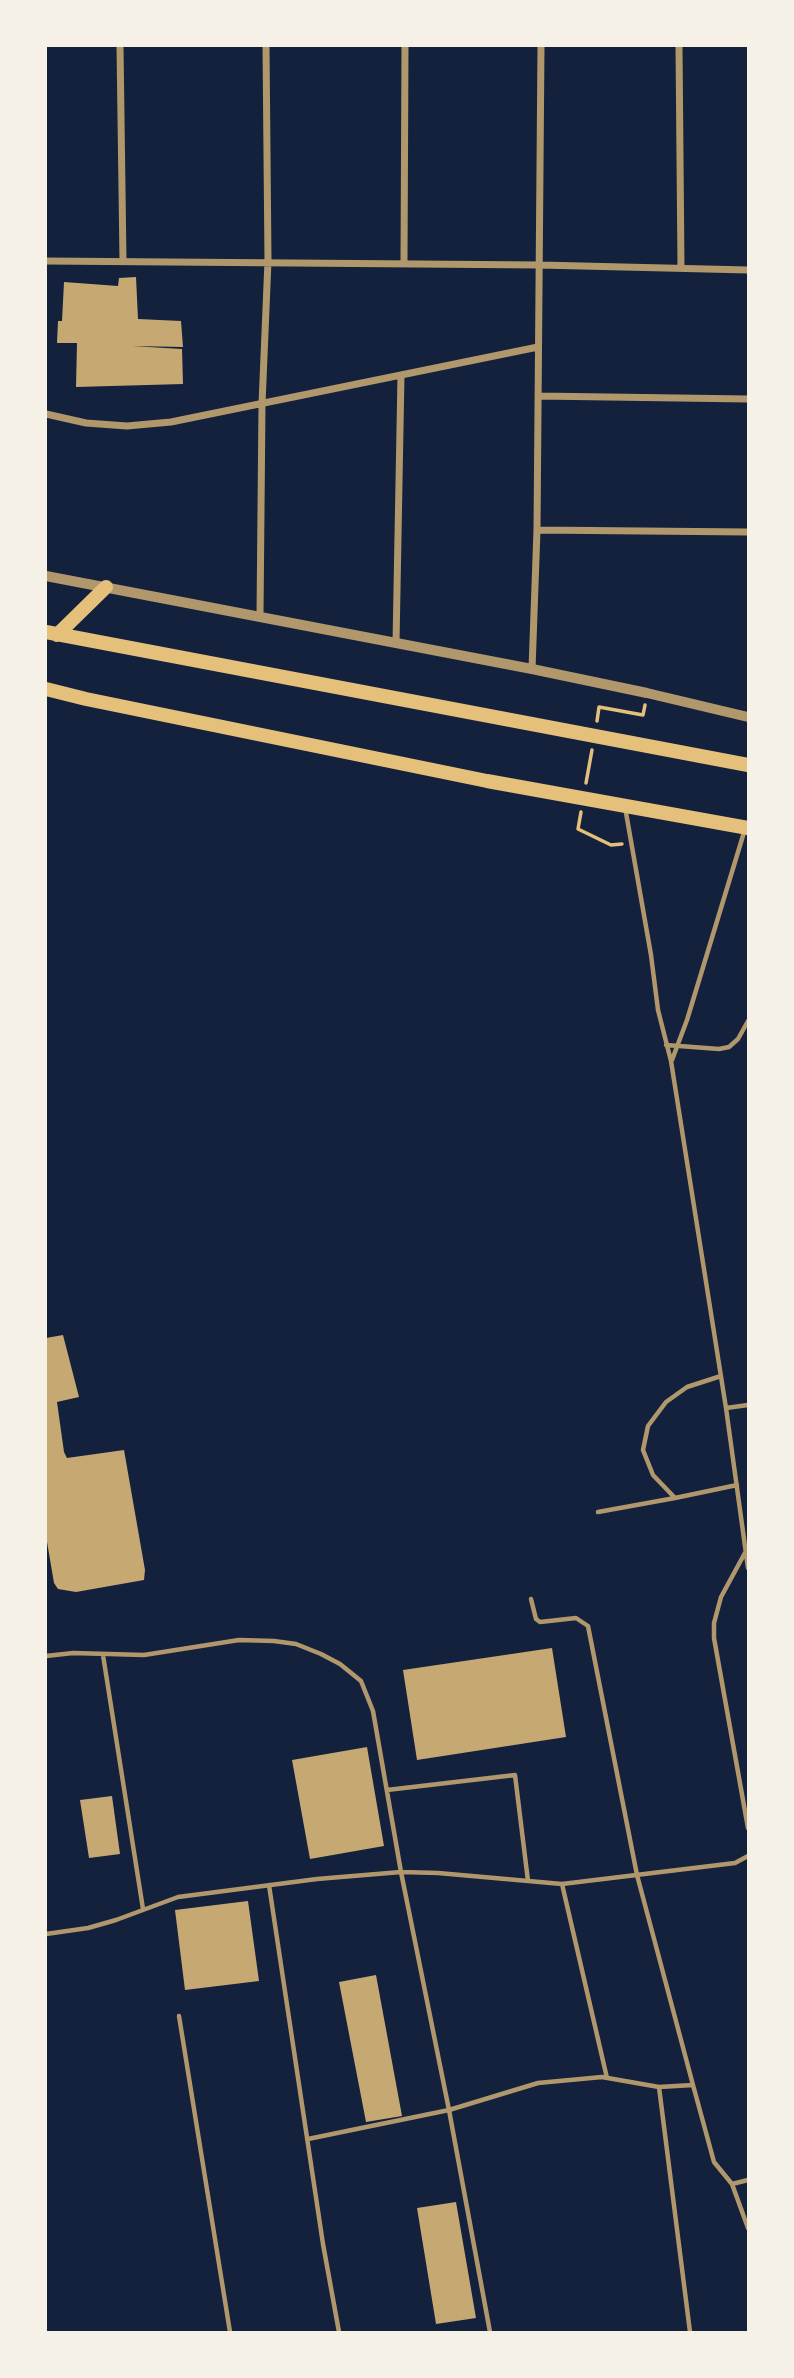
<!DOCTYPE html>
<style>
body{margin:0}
#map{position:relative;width:794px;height:2378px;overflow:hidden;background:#14213d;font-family:Ubuntu,sans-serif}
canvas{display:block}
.frame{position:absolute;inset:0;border:47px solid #f6f1e7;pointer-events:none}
</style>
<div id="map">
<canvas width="794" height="2378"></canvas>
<div class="frame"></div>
</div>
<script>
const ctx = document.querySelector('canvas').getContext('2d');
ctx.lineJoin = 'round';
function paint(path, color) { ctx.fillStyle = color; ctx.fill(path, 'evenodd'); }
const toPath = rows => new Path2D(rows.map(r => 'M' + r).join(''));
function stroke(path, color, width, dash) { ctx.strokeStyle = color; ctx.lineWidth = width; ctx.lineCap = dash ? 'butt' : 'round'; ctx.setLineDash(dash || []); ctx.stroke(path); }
paint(toPath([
 [136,277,138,319,181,321,183,347,132,346,182,349,183,384,76,387,77,343,57,343,58,321,62,321,64,282,118,286,119,278],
 [63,1335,79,1397,57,1402,64,1452,67,1458,124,1450,145,1570,144,1580,76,1592,58,1589,54,1583,46,1536,46,1338],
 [552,1648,566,1737,417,1760,403,1670],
 [367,1747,384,1846,310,1859,292,1760],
 [112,1796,120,1854,89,1858,80,1800],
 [248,1901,259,1981,185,1990,175,1910],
 [376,1975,402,2116,366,2122,339,1982],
 [456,2202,476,2318,436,2324,417,2208]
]), '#c6a872');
stroke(toPath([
 [597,721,599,707,643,715,645,705],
 [586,783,592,750],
 [581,812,578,829,611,845,622,844]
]), '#e5c07b', 3.5);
stroke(toPath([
 [625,807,651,955,658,1010,671,1061,726,1408,748,1568],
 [666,1045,719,1049,729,1047,738,1039,748,1021],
 [672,1060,687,1020,745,829],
 [721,1376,687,1387,666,1402,648,1426,643,1450,653,1475,675,1498,737,1485],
 [726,1408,748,1405],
 [598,1512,675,1498],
 [746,1551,721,1597,714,1623,714,1638,748,1828],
 [531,1599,536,1619,540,1622,576,1618,588,1626,637,1875,693,2085],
 [103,1655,143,1909],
 [46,1656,73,1653,144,1655,239,1640,274,1641,296,1644,321,1654,340,1664,361,1681,373,1711,401,1872,449,2110,490,2332],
 [387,1790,515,1775,528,1881],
 [562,1884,607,2078],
 [269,1885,323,2244,339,2332],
 [46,1934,88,1928,116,1920,178,1897,317,1879,401,1872,438,1873,562,1884,735,1863,748,1856],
 [179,2016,230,2332],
 [659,2087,690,2332],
 [308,2139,449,2110,538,2083,602,2077,659,2087,693,2085,714,2162,732,2184,748,2228],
 [732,2184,748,2180]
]), '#b1986c', 4.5);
stroke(toPath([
 [120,46,123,261],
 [679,46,681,268],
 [46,261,540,265,748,270],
 [404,263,405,46],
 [538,396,748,399],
 [46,414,86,423,127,426,171,422,538,347],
 [537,530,748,532],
 [260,616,262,404,268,261,266,46],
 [396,643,401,375],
 [532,669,537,530,541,46]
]), '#b1986c', 7);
stroke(toPath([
 [46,576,532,669,647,693,748,717]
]), '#b1986c', 10);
stroke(toPath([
 [46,632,748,765],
 [57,635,106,587],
 [46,689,86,699,487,781,748,828]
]), '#e5c07b', 14);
</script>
